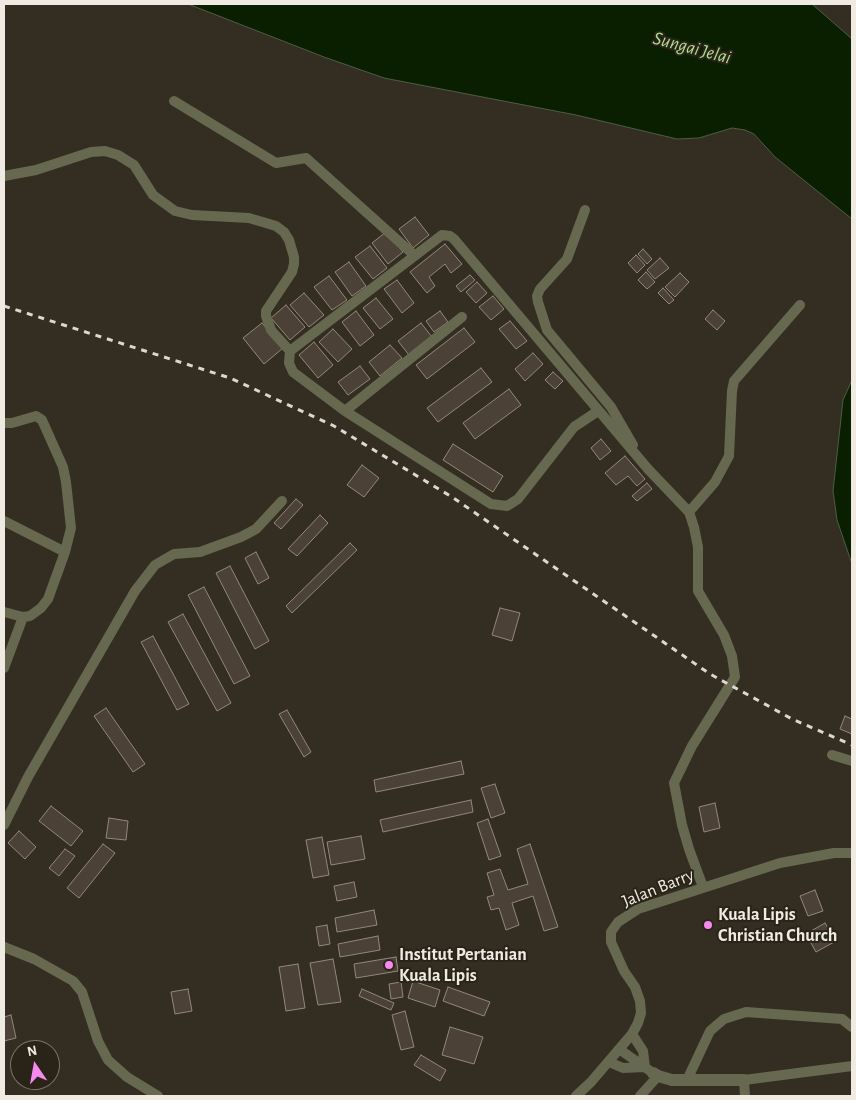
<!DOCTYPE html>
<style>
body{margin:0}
#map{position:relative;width:856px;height:1100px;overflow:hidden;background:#342e22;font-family:"Alegreya Sans",sans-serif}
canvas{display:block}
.frame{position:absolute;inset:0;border:5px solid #efebe3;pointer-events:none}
.north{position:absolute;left:10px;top:1040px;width:50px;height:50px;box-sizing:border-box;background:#2a2418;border:1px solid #797469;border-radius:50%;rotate:348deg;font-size:14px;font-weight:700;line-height:20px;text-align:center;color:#efebe3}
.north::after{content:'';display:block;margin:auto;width:18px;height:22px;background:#f589ee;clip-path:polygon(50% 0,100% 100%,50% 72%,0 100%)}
</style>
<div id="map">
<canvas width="856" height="1100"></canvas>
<div class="frame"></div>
<div class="north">N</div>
</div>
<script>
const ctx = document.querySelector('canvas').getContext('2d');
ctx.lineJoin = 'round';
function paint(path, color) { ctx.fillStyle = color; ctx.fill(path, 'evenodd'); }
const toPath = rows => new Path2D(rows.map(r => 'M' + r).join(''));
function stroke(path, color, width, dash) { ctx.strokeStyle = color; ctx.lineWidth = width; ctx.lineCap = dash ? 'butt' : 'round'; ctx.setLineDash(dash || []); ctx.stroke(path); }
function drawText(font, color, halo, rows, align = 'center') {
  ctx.font = font + ' "Alegreya Sans",sans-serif'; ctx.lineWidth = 4; ctx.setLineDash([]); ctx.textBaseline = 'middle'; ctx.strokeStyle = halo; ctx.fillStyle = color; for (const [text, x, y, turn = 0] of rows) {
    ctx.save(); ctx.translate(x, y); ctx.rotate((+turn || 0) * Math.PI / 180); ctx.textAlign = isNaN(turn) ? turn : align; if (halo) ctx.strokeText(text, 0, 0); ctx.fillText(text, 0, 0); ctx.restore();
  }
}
const water = toPath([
 [188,4,812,4,852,39,852,219,775,157,754,134,745,130,732,128,699,138,677,139,576,115,384,78,324,57,188,4],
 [852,380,852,564,837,520,833,491,843,400,852,380]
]);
paint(water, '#0a1f00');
stroke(water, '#4f5c44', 1);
const building = toPath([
 [415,217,429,235,413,248,399,229,415,217],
 [386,232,403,252,388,264,372,243,386,232],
 [445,244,462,264,451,273,445,264,429,277,435,286,427,293,410,272,445,244],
 [370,246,387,268,373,279,355,257,370,246],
 [643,249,652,259,647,264,638,254,643,249],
 [636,255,645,265,637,273,628,263,636,255],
 [660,258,669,268,655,279,647,270,660,258],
 [349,262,366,286,352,296,335,272,349,262],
 [646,272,655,282,647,289,638,280,646,272],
 [680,273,689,282,675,297,665,287,680,273],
 [470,275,475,280,461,292,456,286,470,275],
 [329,276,347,300,332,310,314,287,329,276],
 [397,280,414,303,402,313,384,289,397,280],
 [477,282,487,293,476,303,466,292,477,282],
 [663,288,674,300,669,304,658,293,663,288],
 [304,293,324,315,309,327,290,305,304,293],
 [493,296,504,309,491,320,479,307,493,296],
 [376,298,393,319,380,329,363,308,376,298],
 [286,305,305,327,290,340,271,318,286,305],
 [713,310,725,321,717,330,705,319,713,310],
 [356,311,374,335,360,346,342,322,356,311],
 [440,311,448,322,434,332,426,321,440,311],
 [510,321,527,341,516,349,499,329,510,321],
 [262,323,283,348,264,364,243,338,262,323],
 [421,323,432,337,409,355,398,341,421,323],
 [464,328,475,342,427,379,416,365,464,328],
 [333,329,352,349,338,362,319,342,333,329],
 [314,342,333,365,318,378,299,355,314,342],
 [390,345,402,358,380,376,369,362,390,345],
 [533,353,543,364,525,381,515,369,533,353],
 [360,366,370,379,348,395,338,382,360,366],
 [481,368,492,382,438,422,427,408,481,368],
 [553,372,563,381,555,389,545,380,553,372],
 [509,389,521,405,475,439,463,423,509,389],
 [601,439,611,451,600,460,591,448,601,439],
 [453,444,503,476,493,492,443,460,453,444],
 [625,456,645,479,637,486,628,476,616,485,605,473,625,456],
 [362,465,379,478,364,497,347,485,362,465],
 [647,483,652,489,637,501,632,496,647,483],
 [296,499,303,505,281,529,274,523,296,499],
 [320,515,328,523,297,556,288,549,320,515],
 [350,543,357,550,292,613,286,606,350,543],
 [256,552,269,578,258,584,245,558,256,552],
 [230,566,269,641,255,649,216,573,230,566],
 [204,587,250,676,234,684,188,595,204,587],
 [500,608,520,613,512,641,492,635,500,608],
 [183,614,231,703,217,711,168,622,183,614],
 [153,636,189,704,177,710,141,642,153,636],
 [106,708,145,764,133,772,94,716,106,708],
 [287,710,311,752,304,757,279,714,287,710],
 [845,716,852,719,852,734,840,729,845,716],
 [461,761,464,774,376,792,374,780,461,761],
 [495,784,505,813,491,818,481,788,495,784],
 [471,800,473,812,383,832,380,820,471,800],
 [715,803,720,828,704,832,699,807,715,803],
 [51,806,83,831,71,846,39,821,51,806],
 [109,818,128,821,126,840,106,838,109,818],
 [488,819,501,856,489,860,477,823,488,819],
 [19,831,36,847,25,859,8,843,19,831],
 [361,836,365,859,331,865,327,842,361,836],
 [322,837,329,875,313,878,306,840,322,837],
 [103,844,115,853,79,898,67,888,103,844],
 [530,844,558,927,544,931,533,896,512,903,519,925,506,930,499,908,491,910,487,897,494,895,487,873,500,869,508,890,528,884,517,849,530,844],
 [65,849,75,856,59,876,49,868,65,849],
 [354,882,357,897,337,901,334,886,354,882],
 [815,890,823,911,808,916,800,896,815,890],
 [374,910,377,925,337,932,335,918,374,910],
 [825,923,836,941,816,952,806,934,825,923],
 [327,925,330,944,319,946,316,927,327,925],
 [378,936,380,950,340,957,338,944,378,936],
 [396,957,398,971,356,978,354,964,396,957],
 [333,959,341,1002,318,1005,310,963,333,959],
 [298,964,305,1008,286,1011,279,967,298,964],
 [413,981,440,990,435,1007,408,998,413,981],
 [401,982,403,997,391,999,389,984,401,982],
 [448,987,490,1002,484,1016,443,1001,448,987],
 [188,989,192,1011,175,1014,171,992,188,989],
 [362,989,394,1003,391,1010,359,996,362,989],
 [405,1011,414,1047,401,1050,392,1015,405,1011],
 [11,1015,16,1038,4,1041,4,1017,11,1015],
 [450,1027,483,1037,474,1064,442,1055,450,1027],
 [421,1055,446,1070,440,1081,414,1065,421,1055]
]);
paint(building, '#4c4137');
stroke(building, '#94877b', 1);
stroke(toPath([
 [174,101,276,163,306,158,414,255],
 [4,176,36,170,91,152,105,151,118,155,134,165,153,195,175,211,192,215,249,218,276,226,284,232,289,240,294,257,294,264,292,272,266,311,266,316,271,330,290,351],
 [585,210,567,259,540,289,537,296,538,302,547,330,611,407,633,445],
 [345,411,462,317],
 [598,411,574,427,518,499,507,506,491,504,345,411,293,372,289,363,290,351,442,235,450,236,454,239,648,469,689,512,694,527,698,547,698,591,724,635,732,656,735,677,692,746,674,783,682,825,689,849,703,887],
 [4,423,12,423,36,416,42,420,63,467,66,482,71,528,65,552,48,599,41,608,30,616,23,617,4,612],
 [689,512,715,482,729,456,732,391,734,381,800,305],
 [4,521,65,552],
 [4,668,23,617],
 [832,755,852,761],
 [4,825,28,777,135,591,155,565,174,554,200,552,241,537,256,529,282,501],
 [4,947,34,959,73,981,82,992,98,1041,108,1060,127,1077,158,1096],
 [632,1034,643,1051,645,1067],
 [619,1049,653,1073],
 [609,1062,623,1068,645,1067],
 [687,1080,710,1031,724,1019,746,1012,842,1019,852,1027],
 [576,1096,591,1082,632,1034,638,1023,641,1013,640,1001,635,987,624,971,611,942,611,932,618,922,638,909,780,863,834,853,852,853],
 [640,1096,658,1076],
 [745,1096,744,1080,852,1066]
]), '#66684f', 10);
stroke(toPath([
 [653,1073,658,1076,672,1080,744,1080]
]), '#66684f', 12);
stroke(toPath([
 [4,306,230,378,334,426,452,497,710,674,792,719,852,745]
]), '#dcd8d0', 3, [6, 6]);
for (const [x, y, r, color] of [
 [708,925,5,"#f589ee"],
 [389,965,5,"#f589ee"]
]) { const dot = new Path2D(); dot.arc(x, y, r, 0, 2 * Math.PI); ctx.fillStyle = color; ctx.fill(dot); stroke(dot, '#2a2418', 2); }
drawText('18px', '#efebe3', '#2a2418', [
 ["Jalan Barry",658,888,-22]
]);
drawText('bold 18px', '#efebe3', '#2a2418', [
 ["Kuala Lipis",718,915],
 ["Christian Church",718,936],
 ["Institut Pertanian",399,955],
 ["Kuala Lipis",399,976]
], 'left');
drawText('italic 19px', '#afde92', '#2a2418', [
 ["Sungai Jelai",692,48,15]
]);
</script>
